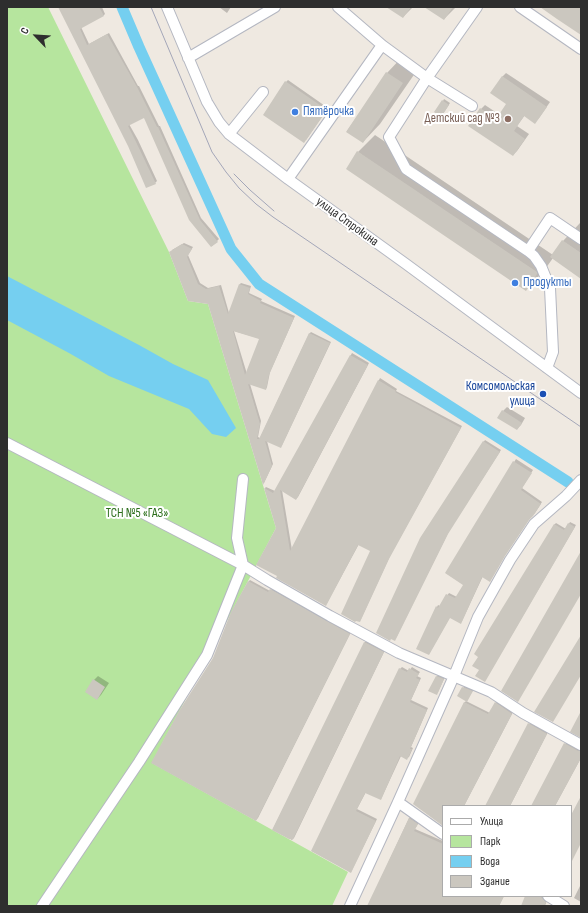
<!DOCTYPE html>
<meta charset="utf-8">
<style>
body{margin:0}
#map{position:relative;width:588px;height:913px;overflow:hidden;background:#efe9e1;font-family:"Sofia Sans Condensed",sans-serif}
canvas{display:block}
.frame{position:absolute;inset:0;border:8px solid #2e2e2e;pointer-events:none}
.legend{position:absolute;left:442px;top:805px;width:130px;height:92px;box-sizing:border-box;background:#fff;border:1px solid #ababab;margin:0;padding:5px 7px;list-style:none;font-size:12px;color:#2e2e2e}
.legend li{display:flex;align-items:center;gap:8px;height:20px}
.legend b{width:20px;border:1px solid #ababab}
.north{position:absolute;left:16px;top:16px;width:40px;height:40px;-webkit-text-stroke:3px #fff;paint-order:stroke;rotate:295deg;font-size:11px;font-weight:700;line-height:16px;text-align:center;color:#2e2e2e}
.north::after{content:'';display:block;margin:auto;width:14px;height:18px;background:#2e2e2e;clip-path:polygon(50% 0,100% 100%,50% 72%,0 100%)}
</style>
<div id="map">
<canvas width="588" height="913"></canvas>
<div class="frame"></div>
<ul class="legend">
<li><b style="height:5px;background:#fff"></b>Улица</li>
<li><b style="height:11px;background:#b6e59e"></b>Парк</li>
<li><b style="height:11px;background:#75cff0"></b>Вода</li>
<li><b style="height:11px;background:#cbc7bf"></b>Здание</li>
</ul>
<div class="north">С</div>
</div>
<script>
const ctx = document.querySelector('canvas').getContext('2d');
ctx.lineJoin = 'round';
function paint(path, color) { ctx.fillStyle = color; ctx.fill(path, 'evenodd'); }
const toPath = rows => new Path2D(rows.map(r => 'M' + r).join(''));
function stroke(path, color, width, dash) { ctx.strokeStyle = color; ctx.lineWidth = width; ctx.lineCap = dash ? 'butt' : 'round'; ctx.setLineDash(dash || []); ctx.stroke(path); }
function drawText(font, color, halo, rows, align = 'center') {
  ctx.font = font + ' "Sofia Sans Condensed",sans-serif'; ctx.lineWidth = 4; ctx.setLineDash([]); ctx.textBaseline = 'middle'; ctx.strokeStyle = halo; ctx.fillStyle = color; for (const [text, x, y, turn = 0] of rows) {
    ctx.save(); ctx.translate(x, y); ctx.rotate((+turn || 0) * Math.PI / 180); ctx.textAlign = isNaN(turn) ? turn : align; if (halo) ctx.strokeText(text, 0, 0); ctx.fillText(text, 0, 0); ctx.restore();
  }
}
paint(toPath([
 [7,7,48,7,169,252,188,301,208,304,276,528,152,763,348,872,332,906,7,906]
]), '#b6e59e');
paint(toPath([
 [7,276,139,345,173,364,208,380,236,428,226,437,212,434,189,409,109,376,69,353,7,320]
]), '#75cff0');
paint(toPath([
 [59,7,102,7,105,14,104,15,81,27,89,44,109,33,138,86,139,86,159,126,160,126,201,218,219,239,212,246,144,117,129,124,138,140,157,181,155,183,129,145],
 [219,7,231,7,227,13],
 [388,7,413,7,403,17],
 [432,7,456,7,444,19],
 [404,55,420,66,380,124,363,142,347,131,387,73],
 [506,73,550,102,539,118,535,122,525,115,517,126,529,134,517,151,513,155,481,109,485,105,500,115,507,104,502,77],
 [288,80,328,108,306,140,286,82],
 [444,99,450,103,443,114,443,101],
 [375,135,553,255,563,241,580,223,581,278,553,258,543,272,526,289,358,152],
 [184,243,193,247,188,255,200,283,208,288,221,285,229,313,240,284,241,283,251,286,249,293,262,299,261,301,295,316,270,372,267,387,266,389,250,384,261,421,258,437,260,438,309,334,311,332,331,342,282,445,267,441,273,464,264,483,209,303,172,250],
 [234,331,261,339,247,374],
 [352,353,369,363,298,497,296,499,282,490,292,550,379,380,380,378,397,389,396,391,462,426,390,556,361,619,360,621,371,550,359,544,327,603,277,577,277,528,265,488,266,487,275,491],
 [507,407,525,418,521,425,517,429,503,411],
 [485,440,501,450,449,531,396,638,420,539],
 [516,459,533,470,522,488,542,502,535,513,530,518,483,576,462,621,450,617,429,654,437,607,438,605,440,606,449,593,457,597,464,585,446,573],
 [570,522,576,525,486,679,554,525,556,523,566,529],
 [250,580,270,591,273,588,351,632,258,818,256,820,213,659,249,581],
 [367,641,385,650,294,838,292,840,273,829,365,642],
 [402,667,409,671,412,667,420,672,417,676,421,678,411,700,428,708,411,747,413,748,409,757,407,758,401,756,382,797,381,799,366,792,357,809,377,819,352,870,351,872,312,851,400,669],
 [439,675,445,677,438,692,437,676],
 [98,676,109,683,101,695,97,699,94,680],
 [465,686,474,689,466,701,490,713,497,701,513,712,464,806,443,806,443,825,414,804,464,703,466,701,463,688],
 [531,722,548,732,510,806,486,806,529,724],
 [567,742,581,750,581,758,555,806,532,806,565,744],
 [411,816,419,822,415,829,443,841,443,896,504,896,499,906,368,906,409,818],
 [581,884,581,902,574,898],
 [526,896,544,896,547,900,545,906,522,906]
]), '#0003');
stroke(toPath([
 [122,7,139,47,231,249,259,284,568,482]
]), '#75cff0', 11);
paint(toPath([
 [58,7,99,7,104,16,80,29,87,45,107,34,137,87,157,127,158,127,200,220,218,242,211,247,189,220,144,118,128,126,136,142,156,184,146,188,128,146],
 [386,7,411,7,403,18],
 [424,7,453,7,444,20],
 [540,7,581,7,581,35,557,19],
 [386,72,403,83,363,143,346,132],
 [502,76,547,107,535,124,524,116,514,131,525,139,513,156,468,126,480,108,496,119,506,104,490,93],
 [285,81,327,110,304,143,263,115],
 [442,100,449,105,441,117,434,112],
 [357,151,537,272,537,274,526,291,346,169],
 [562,240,581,253,581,279,550,257],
 [182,244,192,249,187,257,198,284,206,289,219,286,228,314,239,284,250,288,248,294,261,301,260,303,294,318,269,375,266,390,248,384,260,424,257,439,259,439,309,333,330,343,281,448,265,441,272,466,263,485,208,304,188,301,169,252],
 [233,331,259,339,245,375],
 [350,355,368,365,296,500,280,490,290,551,378,380,396,391,395,392,461,428,389,559,360,622,356,621,355,622,341,614,370,551,358,545,326,606,276,578,277,576,256,565,276,528,264,488,273,493],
 [502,410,522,423,517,430,497,418],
 [483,441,500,452,448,534,395,641,391,639,390,641,376,633,420,538],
 [513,461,532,473,521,490,541,504,533,516,529,520,505,556,490,582,482,577,461,624,450,618,429,655,416,649,436,606,438,608,446,594,455,598,463,585,445,573],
 [568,523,575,527,485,682,475,676,479,670,472,666,478,657,474,654,554,524,564,530],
 [581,551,581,594,518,702,501,691],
 [248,581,268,592,270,589,350,634,256,821,151,763,179,711,213,658,231,612],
 [581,635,581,675,553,722,534,712],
 [364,642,384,652,293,839,289,839,272,830],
 [399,668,407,672,409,668,419,674,416,678,420,680,410,702,427,710,410,749,412,749,407,760,400,756,381,800,365,793,356,811,376,821,351,873,311,851],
 [436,676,444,679,437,695,428,691],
 [93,679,105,687,97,700,85,692],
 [462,687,473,691,467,702,457,696],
 [464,702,488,714,495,702,512,714,464,806,443,806,443,826,413,804],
 [581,711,581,738,570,732],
 [528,723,547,734,510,806,485,806],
 [564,743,578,751,581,751,581,758,555,806,531,806],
 [581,796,581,843,571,863,571,815],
 [409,818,418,824,414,831,443,844,443,896,504,896,499,906,367,906],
 [525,896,540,896,546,902,544,906,521,906]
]), '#cbc7bf');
const minor = toPath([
 [167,7,207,102,219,122,229,134,288,179,406,264,581,393],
 [338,7,382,45],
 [477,7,427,78,389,137,406,169,528,251,534,256,541,266,550,288,553,352,547,368],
 [520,7,581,49],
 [188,58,275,7],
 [229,134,263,92],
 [288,179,382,45,427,78,472,106],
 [528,251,550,218,581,239],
 [7,443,243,565,267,580,330,616,399,653,491,692,523,713,581,745],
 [398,802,443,834],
 [548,896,564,906],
 [42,906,139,762,207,655,243,565,237,538,243,479],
 [350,906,398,802,454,676,478,617,510,560,534,524,566,496,581,480]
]);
stroke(minor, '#b4b7c1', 12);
stroke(minor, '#fff', 10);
stroke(toPath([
 [151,7,212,152,226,172,239,188,256,204,273,217,581,427],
 [234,174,250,190,274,211]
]), '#a3a6b8', 1);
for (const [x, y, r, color] of [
 [295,112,4,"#3f7fe0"],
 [508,119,4,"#8d6e63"],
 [515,283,4,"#3f7fe0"],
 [543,394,4,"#1a4fb4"]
]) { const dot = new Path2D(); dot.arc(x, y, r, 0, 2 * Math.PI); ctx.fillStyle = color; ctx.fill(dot); stroke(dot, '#fff', 1.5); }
drawText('13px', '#366cbe', '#fff', [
 ["Пятёрочка",303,112],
 ["Продукты",523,283]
], 'left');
drawText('13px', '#785e54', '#fff', [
 ["Детский сад №3",500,119]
], 'right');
drawText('13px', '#2e2e2e', '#fff', [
 ["улица Строкина",347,222,36]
]);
drawText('13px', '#164399', '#fff', [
 ["Комсомольская",535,387],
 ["улица",535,402]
], 'right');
drawText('13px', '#2c6e1b', '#fff', [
 ["ТСН №5 «ГАЗ»",137,514]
]);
</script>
